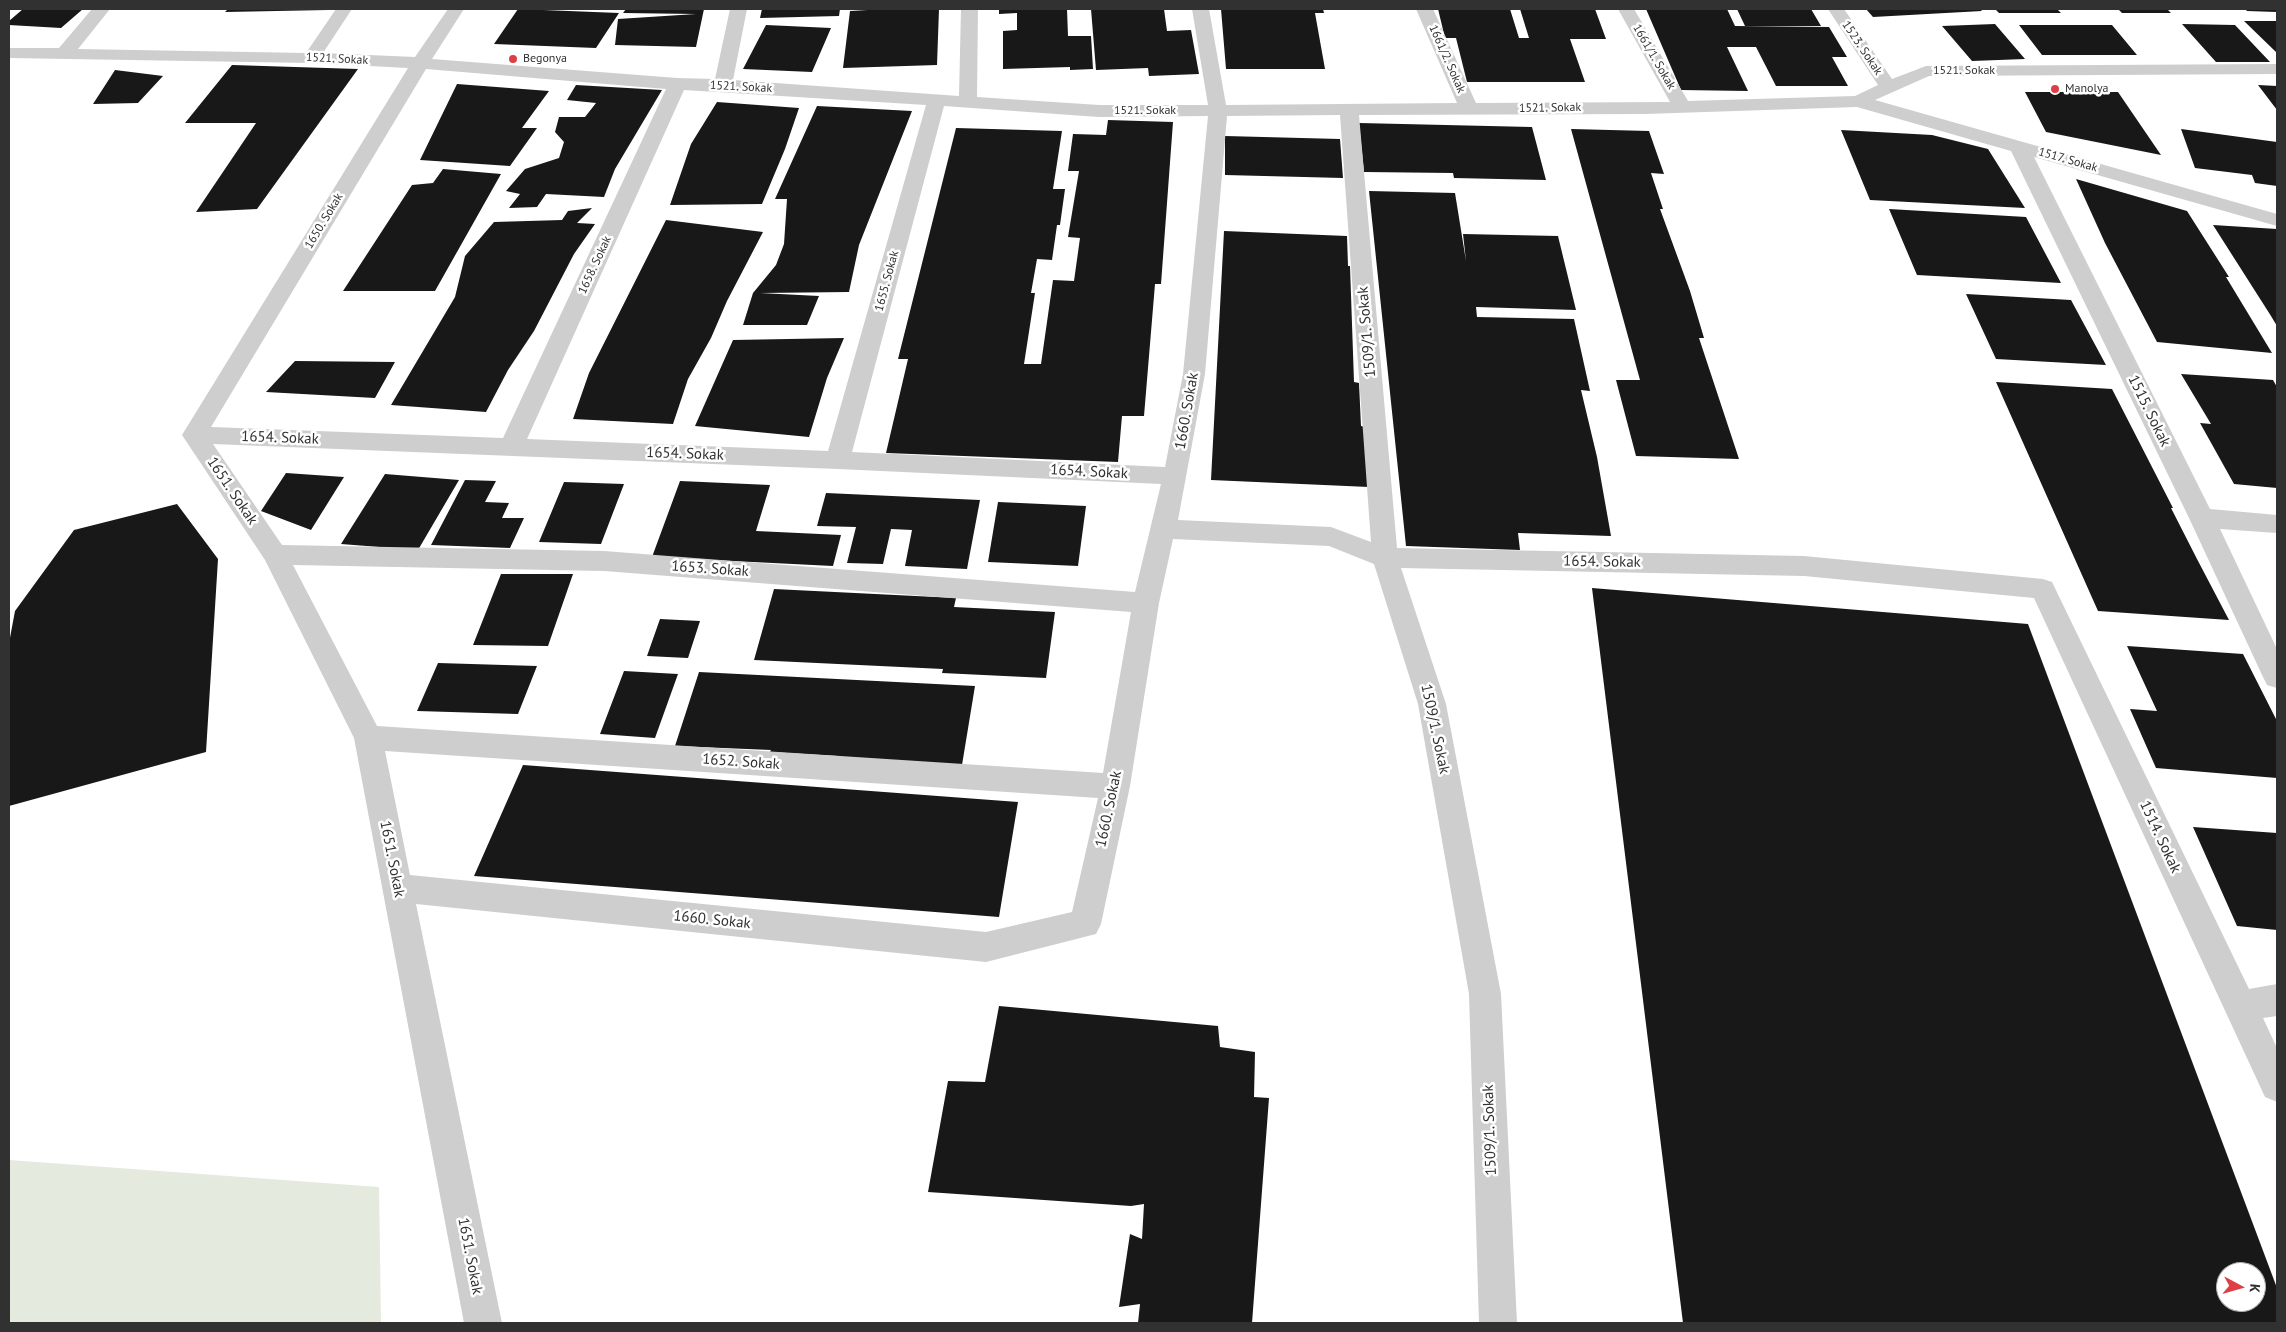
<!DOCTYPE html>
<style>
body{margin:0}
#map{position:relative;width:2286px;height:1332px;overflow:hidden;background:#fff;font-family:"PT Sans",sans-serif}
canvas{display:block}
.frame{position:absolute;inset:0;border:10px solid #313131;pointer-events:none}
.north{position:absolute;left:2216px;top:1262px;width:50px;height:50px;box-sizing:border-box;background:#fff;border:1px solid #adadad;border-radius:50%;rotate:96deg;font-size:14px;font-weight:700;line-height:20px;text-align:center;color:#313131}
.north::after{content:'';display:block;margin:auto;width:18px;height:22px;background:#dd3f44;clip-path:polygon(50% 0,100% 100%,50% 72%,0 100%)}
</style>
<div id="map">
<canvas width="2286" height="1332"></canvas>
<div class="frame"></div>
<div class="north">K</div>
</div>
<script>
const ctx = document.querySelector('canvas').getContext('2d');
ctx.lineJoin = 'round';
function paint(path, color) { ctx.fillStyle = color; ctx.fill(path, 'evenodd'); }
const toPath = rows => new Path2D(rows.map(r => 'M' + r).join(''));
function stroke(path, color, width, dash) { ctx.strokeStyle = color; ctx.lineWidth = width; ctx.lineCap = dash ? 'butt' : 'round'; ctx.setLineDash(dash || []); ctx.stroke(path); }
function drawText(font, color, halo, rows, align = 'center') {
  ctx.font = font + ' "PT Sans",sans-serif'; ctx.lineWidth = 5; ctx.setLineDash([]); ctx.textBaseline = 'middle'; ctx.strokeStyle = halo; ctx.fillStyle = color; for (const [text, x, y, turn = 0] of rows) {
    ctx.save(); ctx.translate(x, y); ctx.rotate((+turn || 0) * Math.PI / 180); ctx.textAlign = isNaN(turn) ? turn : align; if (halo) ctx.strokeText(text, 0, 0); ctx.fillText(text, 0, 0); ctx.restore();
  }
}
paint(toPath([
 [9,1160,379,1187,381,1323,9,1323]
]), '#e4eade');
paint(toPath([
 [23,9,83,9,61,28,9,25,9,21],
 [228,9,328,9,328,10,225,12],
 [518,9,619,13,596,48,494,44],
 [626,9,704,9,696,47,615,45,618,19,696,14,623,13],
 [762,9,840,9,839,16,760,18],
 [885,9,939,9,937,65,843,68,850,11],
 [999,9,1067,9,1068,36,1091,36,1093,69,1070,70,1070,67,1003,69,1003,31,1017,30,1017,13,999,14],
 [1091,9,1164,9,1167,31,1191,30,1199,74,1149,76,1148,68,1096,70],
 [1221,9,1323,9,1324,13,1315,13,1325,69,1226,69],
 [1438,9,1510,9,1519,38,1529,38,1520,9,1595,9,1606,39,1570,39,1585,82,1467,82,1456,38,1445,38],
 [1646,9,1727,9,1735,26,1829,27,1847,57,1832,57,1848,86,1776,86,1756,47,1727,47,1748,91,1681,90],
 [1737,9,1811,9,1821,26,1745,26],
 [1866,9,1980,9,1982,11,1873,17],
 [1995,9,2057,9,2061,13,1999,13],
 [2118,9,2167,9,2171,13,2122,13],
 [2245,9,2277,9,2277,12,2247,11],
 [2244,21,2277,21,2277,53],
 [1995,24,2025,59,1972,61,1942,26],
 [2182,24,2235,25,2270,62,2216,62],
 [766,25,831,28,812,72,743,69],
 [2019,25,2112,25,2137,55,2042,55],
 [232,65,358,69,257,209,196,212,256,123,185,123],
 [115,70,163,76,138,103,93,104],
 [457,84,549,91,522,128,537,128,510,166,420,160],
 [576,85,662,90,615,169,604,197,546,194,537,207,509,208,520,194,506,191,525,169,559,158,564,142,555,132,559,117,585,117,596,103,567,100],
 [2258,85,2277,86,2277,110],
 [2025,92,2118,92,2161,155,2046,132],
 [717,102,799,108,785,149,762,204,670,205,691,144],
 [817,106,912,111,859,245,849,292,760,293,819,296,807,325,743,325,753,293,776,265,784,244,787,199,775,199],
 [1108,120,1173,122,1161,284,1155,284,1144,416,1122,416,1118,462,886,453,908,359,898,359,956,128,1062,131,1053,189,1065,189,1060,225,1057,225,1052,260,1037,259,1031,293,1035,293,1024,364,1041,364,1053,280,1074,281,1080,238,1068,237,1079,171,1068,171,1073,134,1106,135],
 [1359,123,1532,127,1546,180,1454,178,1453,173,1364,172],
 [1571,129,1649,131,1664,174,1651,173,1663,209,1660,209,1690,291,1704,338,1699,338,1739,459,1636,456,1616,380,1640,380],
 [2181,129,2277,142,2277,186,2255,183,2252,175,2195,168],
 [1841,130,1932,135,1988,149,2025,208,1870,200],
 [1225,136,1340,139,1343,178,1225,175],
 [443,169,501,174,435,291,343,291,412,185,433,183],
 [2076,179,2187,211,2229,277,2226,277,2272,353,2157,342,2105,243],
 [1369,191,1455,193,1466,261,1463,234,1558,236,1576,310,1476,307,1477,317,1574,319,1590,391,1581,390,1597,457,1611,536,1518,533,1520,550,1406,546],
 [592,208,577,223,595,224,574,254,534,331,508,370,486,412,391,405,455,297,465,256,494,222,562,220,568,211],
 [1889,209,2026,217,2061,283,1917,275],
 [666,220,763,232,727,301,711,338,688,379,673,424,573,419,589,373],
 [2213,225,2277,229,2277,326,2271,316],
 [1224,231,1347,236,1348,266,1350,266,1354,382,1359,383,1361,426,1366,427,1369,487,1211,480],
 [1966,294,2071,300,2106,365,1996,359],
 [844,338,827,378,809,437,695,426,733,340],
 [295,361,395,362,375,398,266,392],
 [2181,374,2273,380,2277,387,2277,488,2234,484,2200,423,2211,424],
 [1996,382,2112,389,2173,508,2171,508,2197,559,2229,620,2098,611],
 [286,473,344,477,311,530,261,511],
 [385,474,459,480,418,550,341,544],
 [465,480,496,481,485,502,509,503,502,518,524,518,510,548,431,545],
 [680,481,770,485,756,531,841,535,833,566,652,557],
 [564,482,624,484,601,544,539,542],
 [826,493,980,500,967,569,905,566,912,530,891,529,883,564,847,563,856,527,817,526],
 [998,502,1086,506,1078,566,988,562],
 [177,504,218,559,206,752,9,806,9,643,15,611,74,530],
 [501,574,573,574,548,646,473,645],
 [1592,588,2028,624,2277,1288,2277,1323,1683,1323],
 [2226,1272,2256,1272,2256,1302,2226,1302],
 [774,589,956,598,954,607,1055,612,1046,678,942,673,943,669,754,660],
 [660,619,700,621,688,658,647,656],
 [2127,646,2243,654,2277,721,2277,778,2156,768,2130,709,2157,711],
 [438,663,537,666,518,714,417,711],
 [624,671,678,674,655,738,600,734],
 [699,672,975,686,962,765,837,758,838,756,770,752,771,750,675,746],
 [523,765,1018,802,999,917,474,876],
 [2193,827,2277,833,2277,930,2237,926],
 [999,1006,1218,1026,1220,1047,1255,1052,1254,1097,1269,1098,1252,1323,1138,1323,1140,1304,1119,1307,1130,1234,1142,1239,1144,1204,1131,1206,928,1192,948,1081,985,1082]
]), '#181818');
paint(toPath([
 [92,9,110,9,78,49,306,53,336,9,352,9,323,53,415,57,448,9,464,9,432,59,677,78,715,79,730,9,747,9,733,80,959,96,961,9,978,9,977,97,1099,105,1208,105,1192,9,1209,9,1226,105,1457,103,1416,9,1433,9,1476,103,1670,102,1618,9,1634,9,1688,101,1855,96,1878,85,1828,9,1844,9,1892,79,1926,66,2277,64,2277,74,1929,76,1875,100,2277,214,2277,226,2034,157,2210,509,2277,515,2277,533,2220,529,2277,649,2277,688,2267,685,2263,677,2189,518,2011,151,1857,107,1645,114,1359,115,1397,548,1804,556,2043,579,2052,582,2249,989,2277,984,2277,1016,2263,1018,2277,1048,2277,1102,2265,1097,2034,598,1804,576,1401,568,1446,704,1501,994,1517,1323,1479,1323,1469,994,1418,704,1374,564,1329,546,1173,539,1159,603,1130,786,1101,924,1096,934,986,962,416,904,502,1323,464,1323,354,738,265,560,182,435,408,68,311,63,9,58,9,48,59,48,92,9],
 [426,69,666,89,503,438,211,427,426,69],
 [684,90,926,105,828,451,527,439,684,90],
 [944,106,1099,117,1208,116,1183,374,1165,467,852,452,944,106],
 [1340,115,1371,542,1331,527,1178,520,1205,374,1227,116,1340,115],
 [213,444,838,469,1161,484,1135,592,604,551,282,545,213,444],
 [293,565,604,571,1131,612,1103,773,377,726,293,565],
 [385,751,1098,798,1072,912,986,932,410,875,385,751]
]), '#cecece');
for (const [x, y, r, color] of [
 [513,59,5,"#dd3f44"],
 [2055,89,5,"#dd3f44"]
]) { const dot = new Path2D(); dot.arc(x, y, r, 0, 2 * Math.PI); ctx.fillStyle = color; ctx.fill(dot); stroke(dot, '#fff', 2); }
drawText('12px', '#313131', '#fff', [
 ["1523. Sokak",1862,48,56],
 ["1661/1. Sokak",1654,57,60],
 ["1521. Sokak",337,59,3],
 ["1661/2. Sokak",1447,59,66],
 ["1521. Sokak",1964,71],
 ["1521. Sokak",741,87,3],
 ["1521. Sokak",1550,108,-1],
 ["1521. Sokak",1145,111],
 ["1517. Sokak",2068,160,16],
 ["1650. Sokak",324,221,-59],
 ["1658. Sokak",595,265,-65],
 ["1655. Sokak",887,281,-75]
]);
drawText('12px', '#313131', '#fff', [
 ["Begonya",523,59],
 ["Manolya",2065,89]
], 'left');
drawText('15px', '#313131', '#fff', [
 ["1509/1. Sokak",1367,332,-95],
 ["1660. Sokak",1187,411,-80],
 ["1515. Sokak",2149,411,64],
 ["1654. Sokak",280,438,2],
 ["1654. Sokak",685,454,2],
 ["1654. Sokak",1089,472,3],
 ["1651. Sokak",232,491,56],
 ["1654. Sokak",1602,562,1],
 ["1653. Sokak",710,569,4],
 ["1509/1. Sokak",1435,729,78],
 ["1652. Sokak",741,762,4],
 ["1660. Sokak",1109,809,-78],
 ["1514. Sokak",2160,837,65],
 ["1651. Sokak",392,859,79],
 ["1660. Sokak",712,920,6],
 ["1509/1. Sokak",1490,1130,-92],
 ["1651. Sokak",470,1256,79]
]);
</script>
